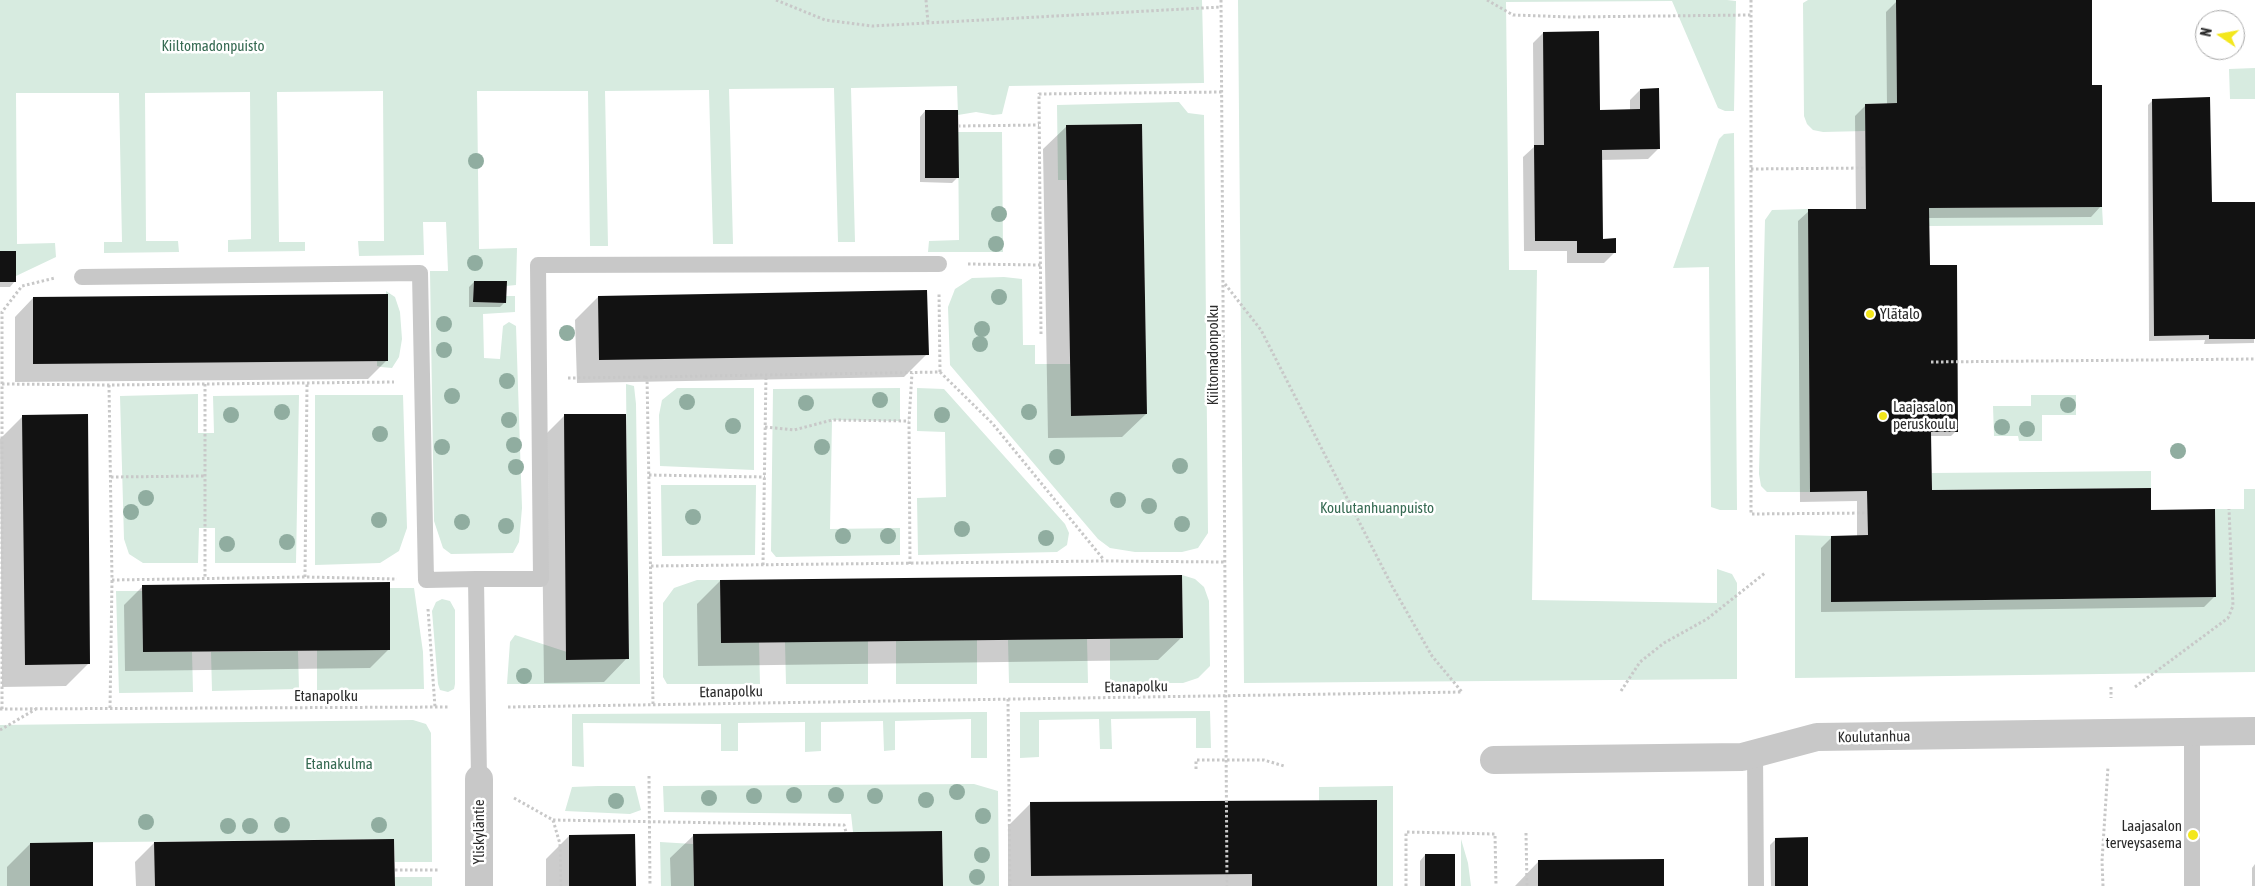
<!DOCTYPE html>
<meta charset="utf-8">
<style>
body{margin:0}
#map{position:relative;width:2255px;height:886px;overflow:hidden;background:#fff;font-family:"Asap Condensed",sans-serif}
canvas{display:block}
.north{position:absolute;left:2195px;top:10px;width:50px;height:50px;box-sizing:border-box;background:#fff;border:1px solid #aaa;border-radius:50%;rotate:282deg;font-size:14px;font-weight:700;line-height:20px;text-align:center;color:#2b2b2b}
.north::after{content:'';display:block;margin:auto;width:18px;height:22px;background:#f3e71c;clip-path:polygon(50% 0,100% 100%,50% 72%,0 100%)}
</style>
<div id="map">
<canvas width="2255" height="886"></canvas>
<div class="north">N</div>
</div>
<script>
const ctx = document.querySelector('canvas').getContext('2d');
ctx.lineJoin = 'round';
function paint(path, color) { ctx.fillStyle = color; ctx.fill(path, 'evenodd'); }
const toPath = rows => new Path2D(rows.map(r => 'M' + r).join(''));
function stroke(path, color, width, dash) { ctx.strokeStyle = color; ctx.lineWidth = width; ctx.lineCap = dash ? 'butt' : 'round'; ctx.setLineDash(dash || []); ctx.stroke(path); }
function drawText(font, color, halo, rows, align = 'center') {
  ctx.font = font + ' "Asap Condensed",sans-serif'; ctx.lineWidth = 5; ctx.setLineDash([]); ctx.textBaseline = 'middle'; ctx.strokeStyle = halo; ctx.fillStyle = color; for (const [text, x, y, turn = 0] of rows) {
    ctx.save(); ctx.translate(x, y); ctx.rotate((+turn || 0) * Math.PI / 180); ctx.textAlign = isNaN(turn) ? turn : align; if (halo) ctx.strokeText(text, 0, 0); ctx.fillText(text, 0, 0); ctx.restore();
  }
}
paint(toPath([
 [0,0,1202,0,1204,83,1009,86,1002,114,993,115,976,112,958,115,957,86,851,88,855,242,838,242,834,88,729,89,733,244,713,244,709,90,605,91,608,246,590,246,588,91,477,91,479,249,517,248,516,285,506,286,506,281,474,281,473,302,506,303,506,296,515,296,515,312,483,314,484,358,500,359,503,326,509,322,516,326,522,508,519,542,513,553,451,554,443,548,434,521,430,271,448,271,446,222,423,222,424,255,359,256,358,241,384,241,383,91,277,92,279,242,305,242,305,251,228,252,228,240,251,239,250,92,145,93,146,241,178,241,179,252,104,253,104,242,122,242,119,93,16,93,17,244,55,243,56,257,16,276,16,251,0,251],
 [1238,0,1727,0,1736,1,1734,111,1725,111,1718,108,1672,1,1506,2,1509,270,1537,270,1532,600,1717,603,1717,569,1732,574,1737,583,1737,679,1244,683],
 [1808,0,1896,0,1897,103,1865,104,1865,131,1823,132,1813,130,1807,124,1804,116,1803,3],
 [2255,68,2255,99,2230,99,2229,69],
 [1179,102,1188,113,1204,115,1208,533,1198,548,1182,552,1135,552,1110,548,1098,539,950,365,948,307,955,289,972,278,1004,277,1022,279,1023,345,1035,345,1035,364,1070,364,1071,416,1147,414,1142,124,1066,125,1067,180,1058,180,1057,105],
 [958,132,1002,132,1003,252,928,252,929,241,959,240],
 [1734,133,1737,510,1720,510,1711,507,1709,267,1673,268,1719,139,1724,134],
 [2102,207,2103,225,1929,226,1929,208],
 [1808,209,1810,492,1767,492,1761,486,1759,474,1765,220,1772,210],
 [386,291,395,297,400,312,402,339,399,357,392,368,381,367,377,366,377,361,388,361],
 [626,384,634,386,636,404,640,684,507,684,510,642,515,635,567,652,567,660,629,659],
 [677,388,754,388,754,470,660,466,659,415,662,400],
 [900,388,900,421,832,420,830,529,900,528,900,555,776,557,771,551,773,389],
 [917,388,944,389,1065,524,1069,533,1067,545,1057,552,918,555,917,498,946,497,945,432,917,431],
 [198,394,198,433,214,433,213,396,299,395,296,563,215,563,215,528,199,528,198,563,143,563,129,554,124,539,120,396],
 [315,395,403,395,407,528,399,551,380,563,315,565],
 [2031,395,2076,395,2076,415,2042,415,2042,441,2019,441,2018,436,1994,436,1993,406,2031,406],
 [2151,471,2151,488,1932,490,1932,473],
 [661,485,756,485,755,555,662,556],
 [2244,489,2255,489,2255,672,1795,678,1795,535,1831,536,1831,601,2216,597,2215,509,2244,509],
 [1182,575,1195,579,1204,587,1209,601,1210,666,1198,678,1183,683,1110,683,1110,639,1183,638],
 [697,580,720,580,721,643,759,642,760,684,667,684,663,677,663,603,674,588],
 [389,588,414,588,423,652,424,689,317,690,317,650],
 [116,591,142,591,143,652,192,652,193,692,119,693],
 [442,599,450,601,455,610,455,684,454,689,448,692,440,690,438,684,432,611,436,602],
 [1087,638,1088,683,1009,683,1008,640],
 [977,640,977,684,896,684,896,641],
 [868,641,868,684,786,684,785,642],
 [298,651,299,689,212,691,211,652],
 [1210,711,1211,748,1196,748,1196,718,1111,719,1112,749,1100,749,1099,719,1039,720,1039,757,1020,758,1020,712],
 [987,712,987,758,971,758,971,719,895,721,895,750,884,751,883,721,821,722,821,751,805,752,805,722,738,723,738,751,721,751,721,724,583,723,584,767,572,766,572,714],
 [413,720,426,724,431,733,432,862,395,862,394,839,30,843,30,886,0,886,0,725],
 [974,784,998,791,999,886,943,886,942,831,853,832,851,814,664,812,663,786],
 [598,786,635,786,641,810,630,814,565,811,572,787],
 [1393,786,1393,886,1377,886,1319,801,1319,787],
 [1461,839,1468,863,1471,886,1461,886],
 [660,842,693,844,694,886,661,886],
 [432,877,432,886,395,886,395,877]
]), '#d7ebe0');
paint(toPath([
 [1896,2,2091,86,2101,206,2091,217,1928,218,1928,268,1956,431,1951,436,1930,436,1931,491,2150,511,2215,596,2204,607,1821,612,1821,548,1832,537,1857,537,1857,501,1800,502,1798,221,1809,211,1856,211,1855,116,1866,105,1887,105,1886,12],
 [1543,33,1599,111,1630,111,1630,100,1640,90,1659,148,1648,159,1600,160,1601,240,1615,252,1604,263,1567,263,1567,251,1524,251,1523,157,1534,147,1533,43],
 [2153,100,2211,204,2255,203,2254,343,2204,344,2205,340,2149,341,2148,105],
 [925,111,957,178,952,183,920,182,920,117],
 [1067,126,1146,414,1122,437,1048,438,1043,149],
 [0,252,15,281,10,287,0,287],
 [474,282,505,302,500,307,469,307,469,287],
 [598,297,927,354,904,377,577,383,575,320],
 [33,298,387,360,368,379,15,382,15,317],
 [23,416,89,663,66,686,2,687,0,439],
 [564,416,627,658,604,682,544,683,541,439],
 [720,581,1182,637,1158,660,698,666,697,604],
 [143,586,389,649,370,668,125,671,124,605],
 [1031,803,1375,886,1008,886,1008,826],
 [694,835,942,886,671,886,670,858],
 [569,836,635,886,546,886,546,859],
 [1776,839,1807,886,1771,886,1770,845],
 [154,843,394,886,136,886,135,862],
 [30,844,92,886,7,886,7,867],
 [1425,855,1454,886,1420,886,1420,861],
 [1538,862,1663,886,1515,886],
 [2255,864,2255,886,2252,886,2252,868]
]), '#0003');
paint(toPath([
 [1896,0,2092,0,2092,85,2102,85,2102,207,1929,208,1930,265,1957,265,1958,432,1931,432,1932,490,2151,488,2151,510,2215,509,2216,597,1831,602,1831,536,1868,535,1867,491,1810,492,1808,209,1866,209,1865,104,1897,103],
 [1599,31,1600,110,1640,109,1640,89,1659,88,1660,149,1602,150,1603,239,1616,238,1616,253,1577,253,1577,241,1535,241,1534,145,1544,145,1543,32],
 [2210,97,2212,202,2255,202,2255,339,2209,339,2209,335,2154,336,2152,99],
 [925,110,958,110,959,178,925,178],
 [1142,124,1147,414,1071,416,1066,125],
 [0,251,16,251,16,282,0,282],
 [474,281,507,281,506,303,473,302],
 [927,290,929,355,599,360,598,296],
 [388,294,388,361,33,364,33,297],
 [88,414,90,664,25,665,22,415],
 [564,414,626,414,629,659,566,660],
 [1182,575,1183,638,721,643,720,580],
 [390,582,390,650,143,652,142,585],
 [1377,800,1377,886,1252,886,1252,874,1031,876,1030,802],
 [942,831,943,886,694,886,693,834],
 [635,834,636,886,569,886,569,835],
 [1808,837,1808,886,1775,886,1775,838],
 [394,839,395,886,155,886,154,842],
 [93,842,93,886,30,886,30,843],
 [1425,854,1455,854,1455,886,1425,886],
 [1664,859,1664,886,1538,886,1538,860]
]), '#121212');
stroke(toPath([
 [776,0,825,20,872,26,1221,7],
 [926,0,928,23],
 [1221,0,1227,886],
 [1487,0,1513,15,1571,17,1751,15],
 [1751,0,1751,514,1867,513],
 [958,126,1039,125],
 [1751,169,1866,168],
 [968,264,1041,265],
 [1225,284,1261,330,1392,586,1432,656,1462,692],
 [1041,334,1039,94,1222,92],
 [1931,362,2255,359],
 [940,372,992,423,1104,560],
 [568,378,647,377],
 [2,384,109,385,394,382],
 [205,384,205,578],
 [109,385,112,580,305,577,397,579],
 [765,427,794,430,832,420,909,421],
 [649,475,765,477],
 [111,477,205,476],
 [910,564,909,421,912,373],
 [763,565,766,375],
 [651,566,1104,561,1226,562],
 [305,577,307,384],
 [428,609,435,707],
 [2111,687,2111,698],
 [2135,687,2228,618,2233,606,2229,509],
 [1621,691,1640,662,1664,643,1707,619,1765,573],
 [1008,699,1010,886],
 [653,704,647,377,940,372,939,293],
 [508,707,1462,692],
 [110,708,112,580],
 [0,709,449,707],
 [2,709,2,312,22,286,55,278],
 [0,730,36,709],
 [1196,769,1196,760,1264,760,1284,766],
 [649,776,650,886],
 [514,798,553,820,560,844,561,886],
 [553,820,844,825,846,832],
 [1526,833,1527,886],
 [395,870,440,870],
 [1406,886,1406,832,1495,834,1496,886],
 [2103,886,2102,861,2108,767]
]), '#c8c8c8', 3, [2.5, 2.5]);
stroke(toPath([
 [82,277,420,273,426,580,476,579],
 [1755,753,1756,886],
 [479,779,476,579,541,579,538,265,939,264],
 [2192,886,2192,732]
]), '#c8c8c8', 16);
stroke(toPath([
 [1494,760,1742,757,1817,737,2255,731],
 [479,779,479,886]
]), '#c8c8c8', 28);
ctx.fillStyle = '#90ada0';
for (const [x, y] of [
 [476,161],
 [999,214],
 [996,244],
 [475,263],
 [999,297],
 [444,324],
 [982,329],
 [567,333],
 [980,344],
 [444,350],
 [507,381],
 [452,396],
 [880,400],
 [687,402],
 [806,403],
 [2068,405],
 [282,412],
 [1029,412],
 [231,415],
 [942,415],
 [509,420],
 [733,426],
 [2002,427],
 [2027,429],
 [380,434],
 [514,445],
 [442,447],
 [822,447],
 [2178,451],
 [1057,457],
 [1180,466],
 [516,467],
 [146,498],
 [1118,500],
 [1149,506],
 [131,512],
 [693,517],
 [379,520],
 [462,522],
 [1182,524],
 [506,526],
 [962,529],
 [843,536],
 [888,536],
 [1046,538],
 [287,542],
 [227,544],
 [524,676],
 [957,792],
 [794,795],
 [836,795],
 [754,796],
 [875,796],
 [709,798],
 [926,800],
 [616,801],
 [983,816],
 [146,822],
 [282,825],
 [379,825],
 [228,826],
 [250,826],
 [982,855],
 [977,877]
]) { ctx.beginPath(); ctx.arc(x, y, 8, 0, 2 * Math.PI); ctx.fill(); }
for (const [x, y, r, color] of [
 [1870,314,5,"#f3e71c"],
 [1883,416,5,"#f3e71c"],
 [2193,835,6,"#f3e71c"]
]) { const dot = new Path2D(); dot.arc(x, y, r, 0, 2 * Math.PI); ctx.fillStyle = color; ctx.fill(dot); stroke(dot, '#fff', 2); }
drawText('15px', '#366a52', '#fff', [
 ["Kiiltomadonpuisto",213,46],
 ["Koulutanhuanpuisto",1377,508],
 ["Etanakulma",339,764]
]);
drawText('15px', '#2b2b2b', '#fff', [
 ["Ylätalo",1880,314],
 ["Laajasalon",1893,407],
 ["peruskoulu",1893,424],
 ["Laajasalon",2182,826,"right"],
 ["terveysasema",2182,843,"right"]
], 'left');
drawText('15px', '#2b2b2b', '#fff', [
 ["Kiiltomadonpolku",1213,355,-90],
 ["Etanapolku",1136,687,-1],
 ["Etanapolku",731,692,-1],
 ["Etanapolku",326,696],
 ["Koulutanhua",1874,737,-1],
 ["Yliskyläntie",479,832,-90]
]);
</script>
